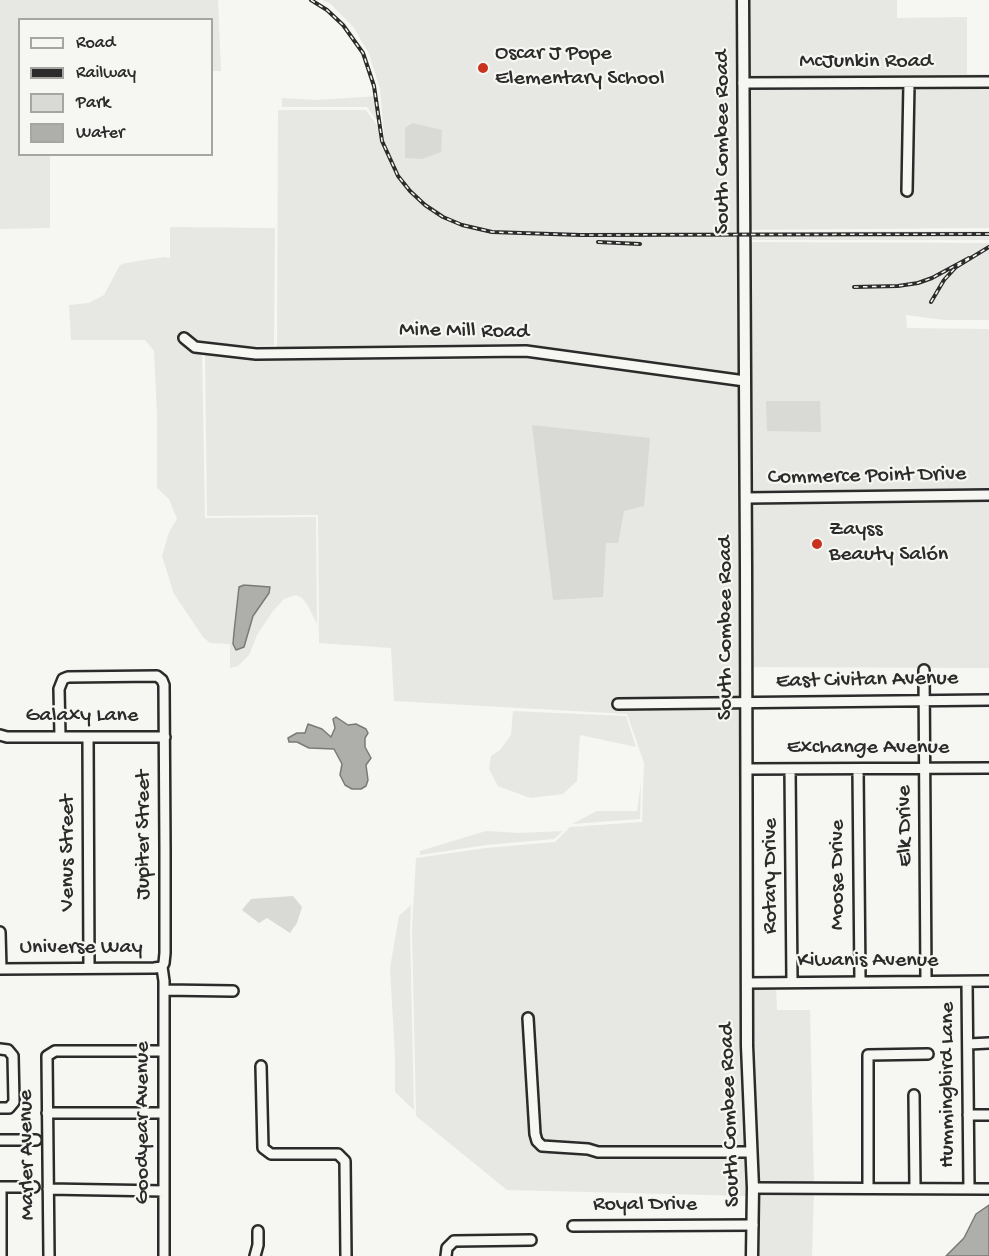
<!DOCTYPE html>
<meta charset="utf-8">
<style>
body{margin:0}
#map{position:relative;width:989px;height:1256px;overflow:hidden;background:#f6f6f2;font-family:"Gochi Hand",sans-serif}
canvas{display:block}
.legend{position:absolute;left:18px;top:18px;width:195px;height:138px;box-sizing:border-box;background:#f6f6f2;border:2px solid #a5a5a2;margin:0;padding:8px 10px;list-style:none;font-size:18px;color:#2b2b2b}
.legend li{display:flex;align-items:center;gap:12px;height:30px}
.legend b{width:30px;border:2px solid #a5a5a2}
</style>
<div id="map">
<canvas width="989" height="1256"></canvas>
<ul class="legend">
<li><b style="height:8px;background:#f6f6f2"></b>Road</li>
<li><b style="height:8px;background:#2b2b2b"></b>Railway</li>
<li><b style="height:16px;background:#d9d9d5"></b>Park</li>
<li><b style="height:16px;background:#aeaeab"></b>Water</li>
</ul>
</div>
<script>
const ctx = document.querySelector('canvas').getContext('2d');
ctx.lineJoin = 'round';
function paint(path, color) { ctx.fillStyle = color; ctx.fill(path, 'evenodd'); }
const toPath = rows => new Path2D(rows.map(r => 'M' + r).join(''));
function stroke(path, color, width, dash) { ctx.strokeStyle = color; ctx.lineWidth = width; ctx.lineCap = dash ? 'butt' : 'round'; ctx.setLineDash(dash || []); ctx.stroke(path); }
function drawText(font, color, halo, rows, align = 'center') {
  ctx.font = font + ' "Gochi Hand",sans-serif'; ctx.lineWidth = 4.5; ctx.setLineDash([]); ctx.textBaseline = 'middle'; ctx.strokeStyle = halo; ctx.fillStyle = color; for (const [text, x, y, turn = 0] of rows) {
    ctx.save(); ctx.translate(x, y); ctx.rotate((+turn || 0) * Math.PI / 180); ctx.textAlign = isNaN(turn) ? turn : align; if (halo) ctx.strokeText(text, 0, 0); ctx.fillText(text, 0, 0); ctx.restore();
  }
}
paint(toPath([
 [0,0,218,0,221,71,212,71,212,20,20,20,20,154,50,155,50,228,0,229],
 [322,0,897,0,897,18,967,17,967,74,989,74,989,228,737,230,737,317,752,315,751,242,989,243,989,320,944,320,906,315,907,328,989,329,989,668,741,667,748,1196,507,1190,416,1116,412,929,416,858,486,848,555,842,570,827,642,822,644,763,627,714,394,701,391,648,319,643,318,515,207,516,205,352,277,347,278,110,366,110,384,135,380,89,369,54,354,28,331,4],
 [378,96,381,126,367,107,282,107,282,98,315,100],
 [170,227,275,228,274,345,229,348,196,344,184,333,180,338,202,351,205,518,316,517,317,624,307,604,302,598,296,595,284,599,273,611,257,635,249,655,238,666,230,668,230,644,210,643,203,637,174,594,162,556,169,532,177,519,169,499,157,488,157,415,154,351,145,340,71,340,69,305,89,303,104,295,120,265,126,263,164,257,170,258],
 [239,587,255,613,249,626,245,643,234,643],
 [989,231,989,240,749,240,746,232],
 [513,711,626,716,636,747,580,735,577,781,563,794,530,798,498,786,489,769,491,756,500,750,511,735],
 [641,783,640,819,572,824,597,811,637,811],
 [486,831,519,833,563,831,554,839,486,845,420,855,420,851],
 [411,905,410,929,414,1110,395,1092,395,1056,390,968,399,916],
 [750,986,776,986,777,1010,810,1010,814,1185,756,1185],
 [756,1192,814,1192,812,1256,755,1256]
]), '#e7e7e3');
paint(toPath([
 [412,123,442,130,441,152,422,159,405,158,405,128],
 [766,401,820,401,821,432,767,431],
 [532,425,650,438,644,506,624,511,618,543,606,543,603,597,553,600],
 [293,896,302,907,297,923,290,933,267,918,259,923,242,910,251,899]
]), '#d9d9d5');
const water = toPath([
 [244,585,270,587,269,593,253,616,244,647,236,650,233,644,234,632,239,587,244,585],
 [336,717,348,725,356,724,366,729,368,733,365,738,365,747,371,758,366,765,368,780,366,786,361,789,352,789,345,785,340,775,342,764,334,749,309,748,297,742,289,742,288,738,297,733,305,733,308,724,322,729,331,737,335,728,333,719,336,717],
 [989,1205,989,1256,946,1256,964,1238,976,1214,989,1205]
]);
paint(water, '#aeaeab');
stroke(water, '#7a7a78', 1.5);
const minor = toPath([
 [743,83,989,82],
 [907,191,909,83],
 [184,338,195,347,256,354,526,351,745,381],
 [746,498,989,495],
 [924,670,926,981],
 [618,704,989,700],
 [0,735,7,737,165,737],
 [60,736,59,689,63,679,68,677,157,676,162,680,164,685,165,850,165,953,164,963,162,967,164,981,164,1256],
 [88,737,89,968],
 [747,769,989,768],
 [790,769,792,982],
 [858,769,860,981],
 [0,932,1,969],
 [0,969,154,968,162,967],
 [967,982,969,1189],
 [747,983,989,981],
 [164,990,233,991],
 [528,1018,535,1134,537,1141,542,1146,588,1149,598,1152,750,1152],
 [969,1044,989,1043],
 [0,1049,8,1050,13,1056,14,1102,9,1108,0,1108],
 [261,1066,263,1148,271,1154,338,1154,345,1161,346,1256],
 [914,1095,915,1188],
 [47,1113,164,1113],
 [968,1115,989,1115],
 [0,1140,36,1140],
 [0,1187,34,1187],
 [1,1187,1,1256],
 [868,1187,868,1055,928,1054],
 [753,1188,989,1189],
 [48,1189,164,1191],
 [573,1226,753,1225],
 [49,1256,47,1056,55,1051,163,1051],
 [255,1256,258,1245,258,1231],
 [446,1256,447,1248,454,1241,531,1240]
]);
const major = toPath([
 [743,0,746,564,747,1046,753,1188,752,1256]
]);
stroke(minor, '#2b2b2b', 14);
stroke(major, '#2b2b2b', 15);
stroke(minor, '#f6f6f2', 9);
stroke(major, '#f6f6f2', 10);
const rail = toPath([
 [311,0,327,10,343,25,363,53,374,86,382,141,398,176,410,191,425,205,443,217,462,225,492,232,581,235,989,234],
 [598,242,640,244],
 [854,287,898,286,918,283,932,278,969,258],
 [931,302,944,280,956,267,989,247]
]);
stroke(rail, '#2b2b2b', 4);
stroke(rail, '#f6f6f2', 1.5, [4.5]);
for (const [x, y, r, color] of [
 [483,68,6,"#c8321e"],
 [817,544,6,"#c8321e"]
]) { const dot = new Path2D(); dot.arc(x, y, r, 0, 2 * Math.PI); ctx.fillStyle = color; ctx.fill(dot); stroke(dot, '#f6f6f2', 2); }
drawText('22px', '#2b2b2b', '#f6f6f2', [
 ["Oscar J Pope",495,55],
 ["Elementary School",495,80],
 ["Zayss",829,531],
 ["Beauty Salón",829,556]
], 'left');
drawText('22px', '#2b2b2b', '#f6f6f2', [
 ["McJunkin Road",866,63],
 ["South Combee Road",724,142,-90],
 ["Mine Mill Road",464,332,1],
 ["Commerce Point Drive",867,477,-1],
 ["South Combee Road",727,628,-90],
 ["East Civitan Avenue",867,681,-1],
 ["Galaxy Lane",82,717],
 ["Exchange Avenue",868,749],
 ["Elk Drive",906,826,-91],
 ["Jupiter Street",145,835,-90],
 ["Venus Street",69,853,-90],
 ["Moose Drive",839,875,-90],
 ["Rotary Drive",772,876,-90],
 ["Universe Way",81,949],
 ["Kiwanis Avenue",868,962],
 ["Hummingbird Lane",949,1085,-90],
 ["South Combee Road",731,1115,-92],
 ["Goodyear Avenue",144,1123,-90],
 ["Marler Avenue",28,1155,-91],
 ["Royal Drive",645,1206]
]);
</script>
